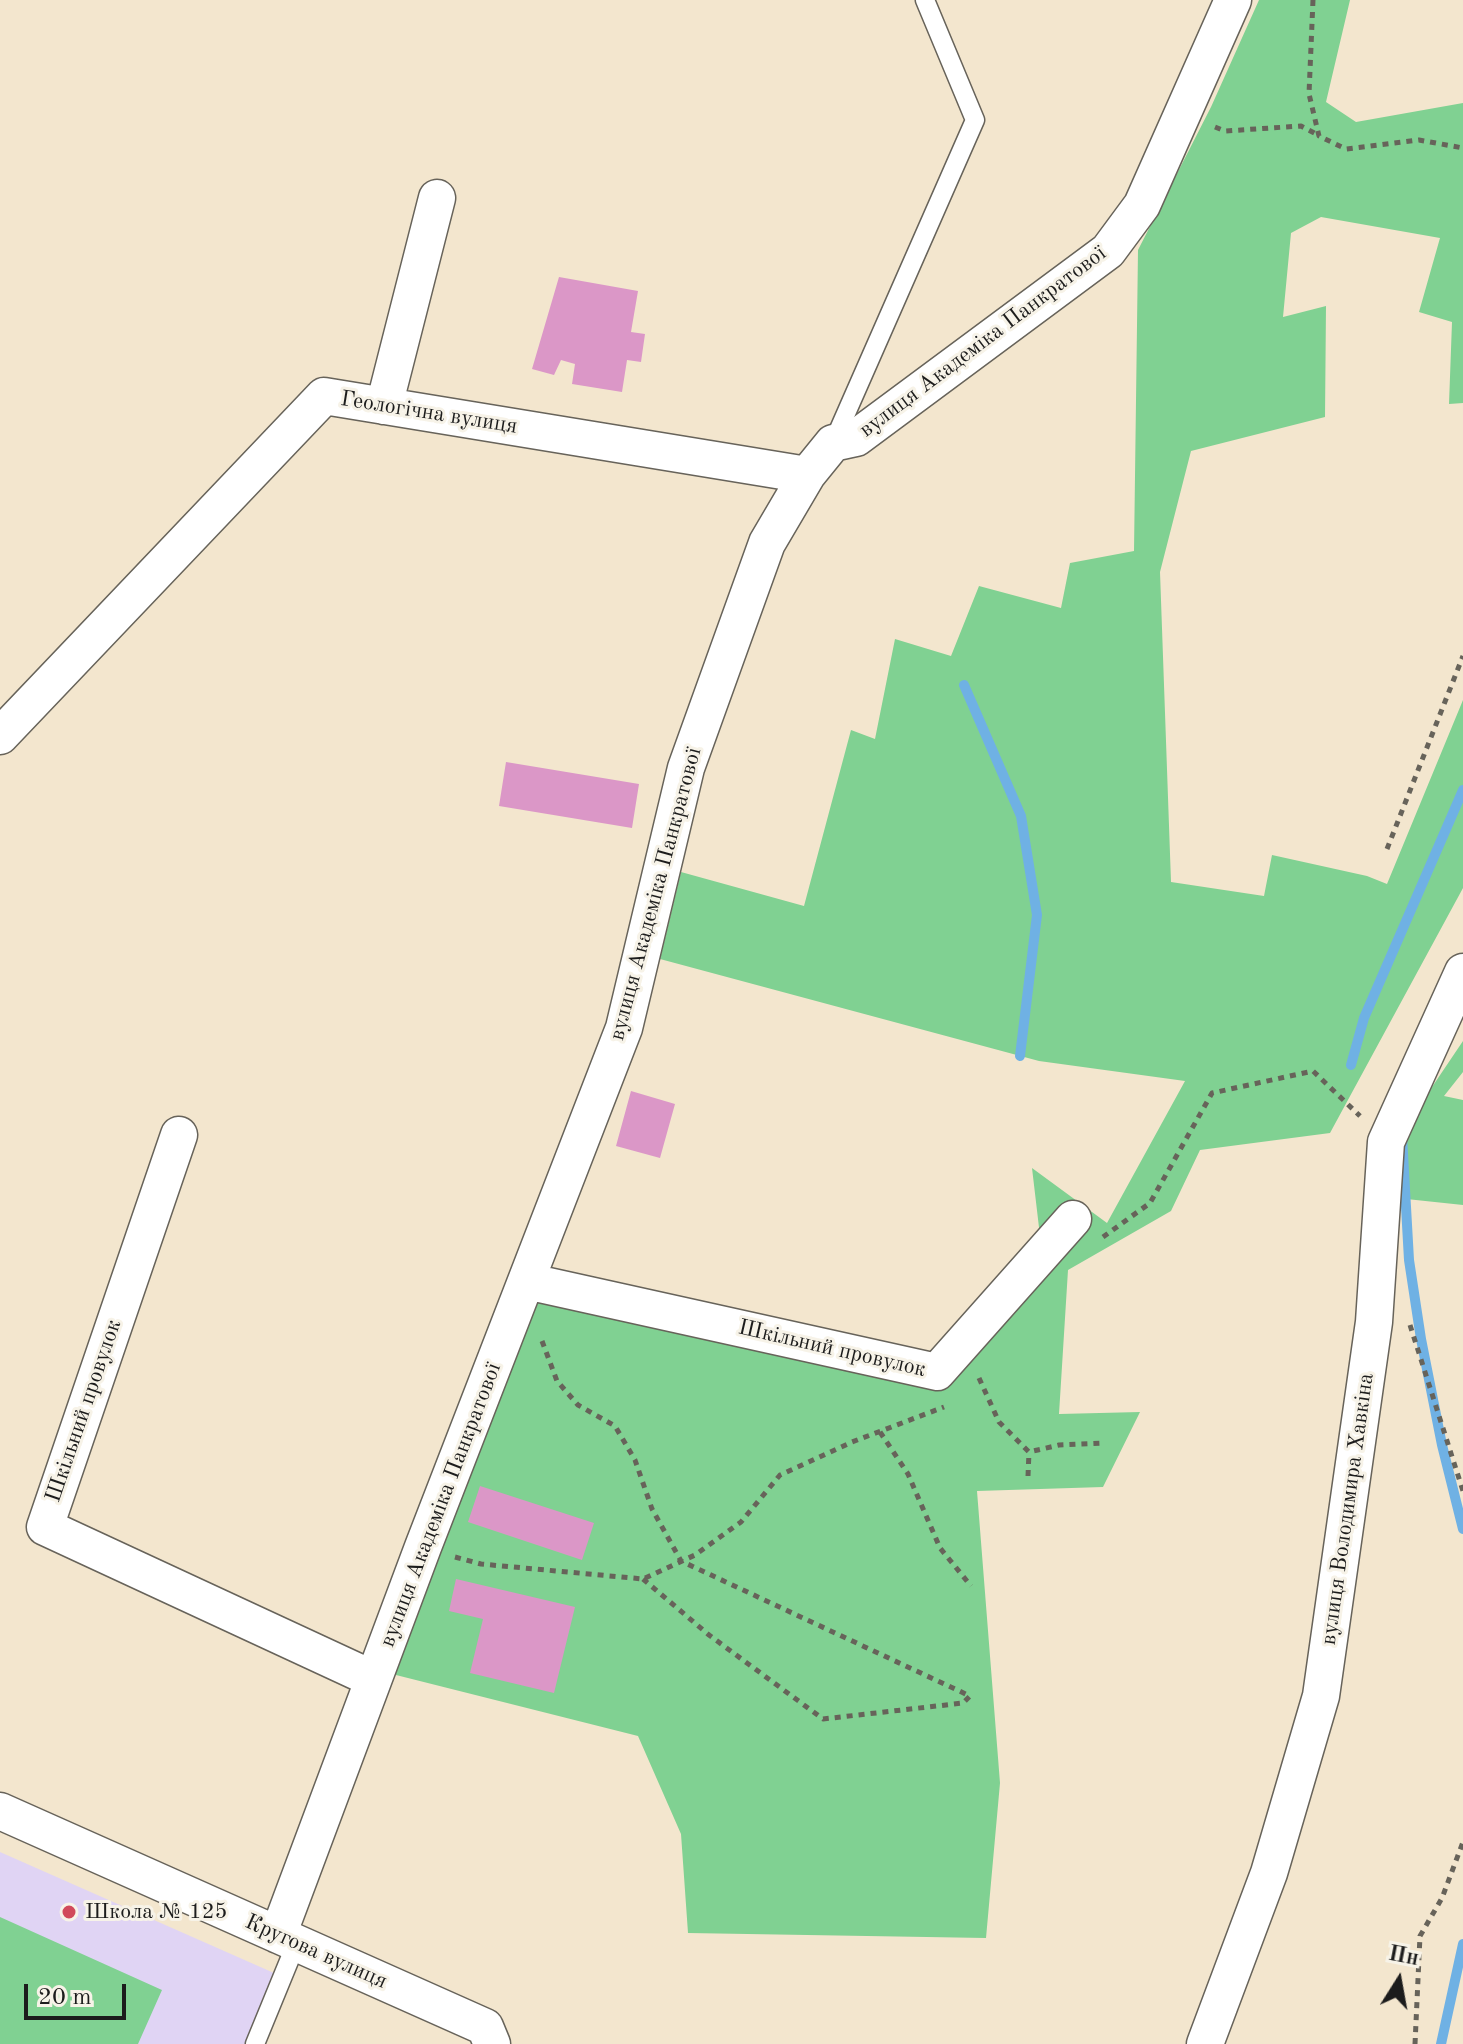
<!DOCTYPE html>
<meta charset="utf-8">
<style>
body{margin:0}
#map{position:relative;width:1463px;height:2044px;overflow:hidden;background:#f3e6ce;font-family:"Old Standard TT",serif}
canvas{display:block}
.north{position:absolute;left:1359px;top:1940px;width:80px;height:80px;-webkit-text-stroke:6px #f7f3e8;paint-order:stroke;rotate:11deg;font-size:22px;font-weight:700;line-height:32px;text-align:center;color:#1c1c1c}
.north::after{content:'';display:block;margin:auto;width:28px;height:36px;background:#1c1c1c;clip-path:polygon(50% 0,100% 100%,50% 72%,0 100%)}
.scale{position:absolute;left:24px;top:1984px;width:102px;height:36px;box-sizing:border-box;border:4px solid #1c1c1c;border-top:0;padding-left:10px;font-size:24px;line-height:28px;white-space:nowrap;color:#1c1c1c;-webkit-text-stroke:6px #f7f3e8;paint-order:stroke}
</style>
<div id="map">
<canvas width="1463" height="2044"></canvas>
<div class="north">Пн</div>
<div class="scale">20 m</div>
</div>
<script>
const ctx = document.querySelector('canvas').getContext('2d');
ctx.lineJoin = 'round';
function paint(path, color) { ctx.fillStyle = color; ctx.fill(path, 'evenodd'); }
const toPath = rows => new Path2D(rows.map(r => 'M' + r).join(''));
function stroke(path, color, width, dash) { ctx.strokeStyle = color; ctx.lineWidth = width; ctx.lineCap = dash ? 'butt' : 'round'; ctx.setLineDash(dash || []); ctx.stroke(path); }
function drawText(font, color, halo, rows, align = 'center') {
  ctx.font = font + ' "Old Standard TT",serif'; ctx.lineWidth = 6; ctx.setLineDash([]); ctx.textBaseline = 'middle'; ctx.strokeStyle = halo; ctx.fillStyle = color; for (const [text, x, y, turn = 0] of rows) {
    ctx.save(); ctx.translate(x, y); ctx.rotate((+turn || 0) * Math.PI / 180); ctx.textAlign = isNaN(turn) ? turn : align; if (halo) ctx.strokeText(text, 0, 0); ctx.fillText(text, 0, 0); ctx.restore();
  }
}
paint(toPath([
 [0,1852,274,1973,245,2044,0,2044]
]), '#e0d4f4');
paint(toPath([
 [1259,0,1350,0,1326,102,1356,122,1463,103,1463,403,1449,404,1452,322,1419,312,1440,238,1321,217,1291,233,1283,317,1326,306,1325,417,1191,451,1160,572,1171,882,1264,896,1272,855,1367,876,1387,884,1463,700,1463,888,1330,1133,1200,1150,1171,1211,1068,1270,1059,1414,1140,1412,1103,1487,977,1491,1000,1783,986,1938,688,1933,681,1834,638,1736,392,1674,533,1291,950,1382,1040,1236,1032,1168,1107,1223,1185,1081,1039,1061,660,959,681,872,804,906,851,730,875,739,895,639,951,656,979,586,1061,608,1070,563,1134,551,1138,250,1211,107],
 [1463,1041,1463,1072,1444,1096,1463,1100,1463,1205,1397,1198,1401,1133],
 [0,1917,162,1990,138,2044,0,2044]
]), '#80d192');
stroke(toPath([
 [964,685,1021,816,1037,915,1020,1056],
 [1351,1065,1364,1018,1463,790],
 [1402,1136,1409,1260,1421,1339,1442,1445,1463,1529],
 [1441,2044,1463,1944]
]), '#6fb1e4', 10);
paint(toPath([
 [559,277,638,291,631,332,645,334,641,362,627,360,622,392,572,384,575,364,561,360,554,375,532,369],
 [506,762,639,784,632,828,499,806],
 [631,1091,675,1104,660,1158,616,1146],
 [480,1486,594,1523,582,1560,468,1522],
 [456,1579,575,1607,554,1693,470,1673,483,1619,449,1611]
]), '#db97c7');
const lane = toPath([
 [833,443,975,120,925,0],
 [255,2044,296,1944]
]);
const street = toPath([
 [384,406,437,198],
 [0,736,324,396,807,475],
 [179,1135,45,1527,373,1679],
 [526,1281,937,1372,1073,1219],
 [0,1811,485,2027,492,2044],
 [278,1935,423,1547,624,1028,686,768,767,543,807,475,833,443,856,438,1108,251,1142,205,1233,0],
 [1205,2044,1269,1873,1321,1696,1374,1322,1386,1142,1463,972]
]);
stroke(lane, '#67635a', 21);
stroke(street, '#67635a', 39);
stroke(toPath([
 [1313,0,1309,94,1319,136,1346,149,1419,140,1463,148],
 [1215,127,1225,131,1301,126,1318,135],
 [1387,849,1463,656],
 [1103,1237,1150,1203,1212,1093,1313,1071,1360,1116],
 [1410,1325,1463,1491],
 [542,1341,557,1381,578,1405,615,1426,635,1460,652,1509,681,1561,970,1696,963,1703,823,1719,709,1635,643,1579],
 [979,1378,999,1422,1029,1452,1059,1445,1103,1443],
 [880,1432,908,1474,940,1548,971,1586],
 [1028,1476,1029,1452],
 [455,1557,481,1564,643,1579,695,1555,741,1522,780,1475,852,1442,944,1407],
 [1415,2044,1420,1936,1442,1898,1463,1842]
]), '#67635a', 5, [6, 6]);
stroke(lane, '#fff', 18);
stroke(street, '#fff', 36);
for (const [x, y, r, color] of [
 [69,1912,8,"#d1495b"]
]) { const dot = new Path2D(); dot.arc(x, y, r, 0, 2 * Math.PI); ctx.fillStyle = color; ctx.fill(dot); stroke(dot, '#f7f3e8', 3); }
drawText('22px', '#1c1c1c', '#f7f3e8', [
 ["вулиця Академіка Панкратової",983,342,-37],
 ["Геологічна вулиця",429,413,9],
 ["вулиця Академіка Панкратової",656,894,-75],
 ["Шкільний провулок",832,1349,13],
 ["Шкільний провулок",84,1411,-71],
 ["вулиця Академіка Панкратової",441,1505,-69],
 ["вулиця Володимира Хавкіна",1348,1509,-82],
 ["Кругова вулиця",316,1952,24]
]);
drawText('22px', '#1c1c1c', '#f7f3e8', [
 ["Школа № 125",85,1912]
], 'left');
</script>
